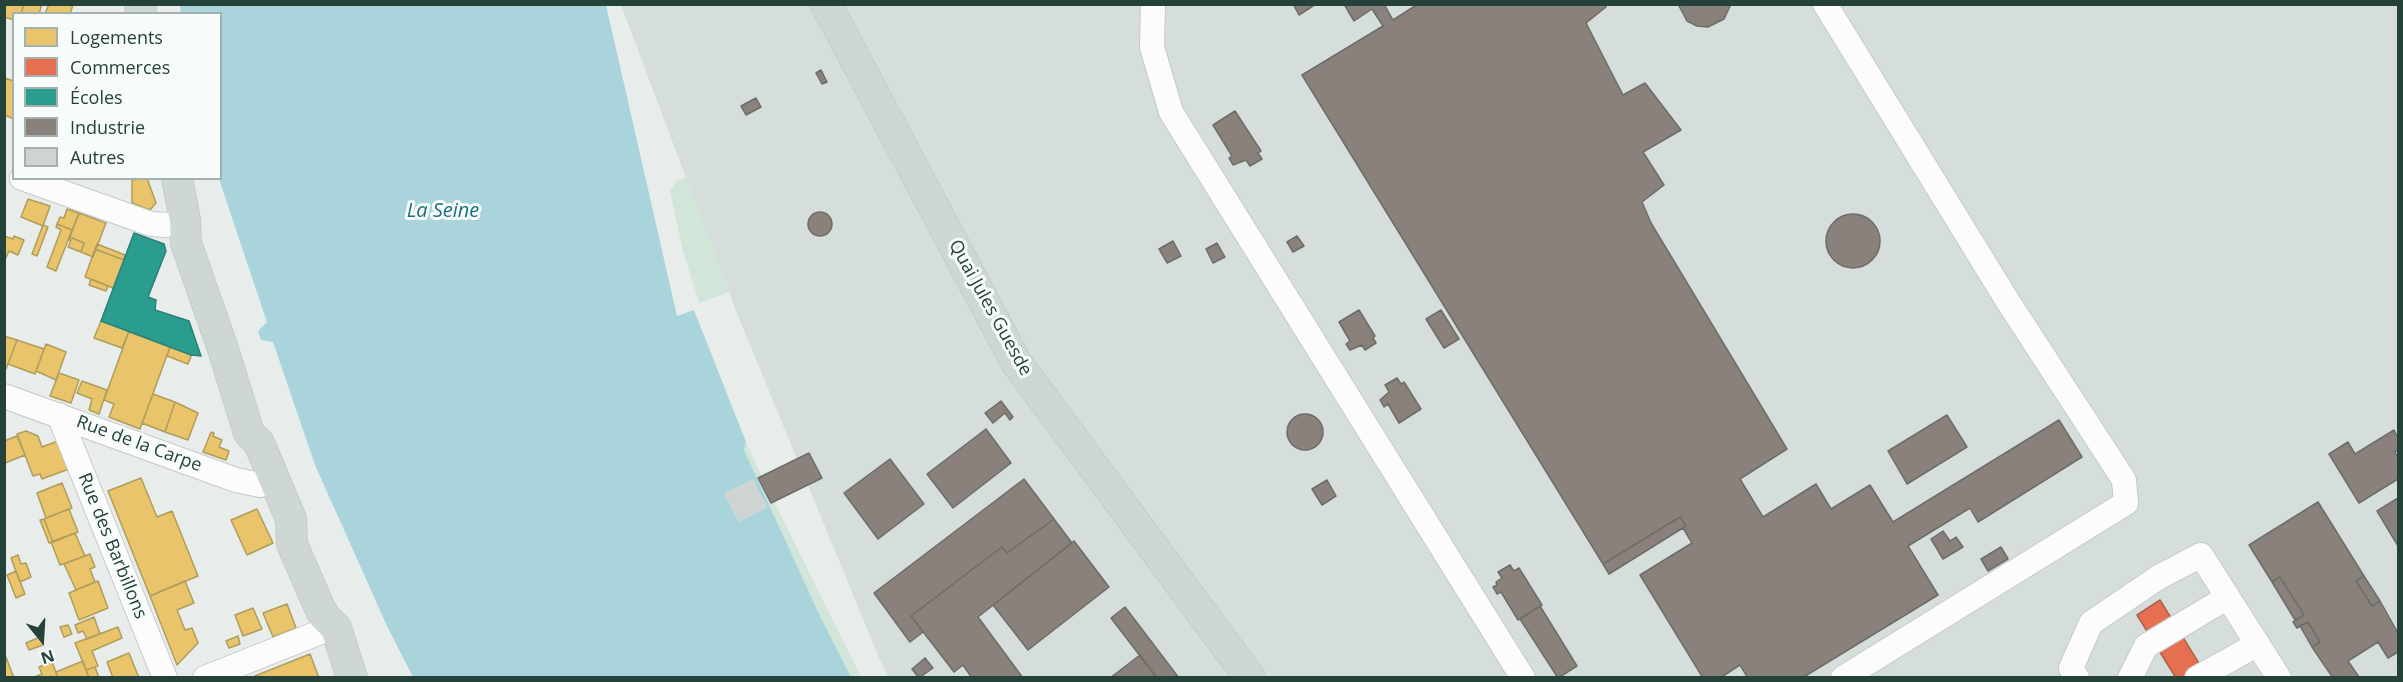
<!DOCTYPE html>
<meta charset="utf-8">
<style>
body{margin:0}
#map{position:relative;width:2403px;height:682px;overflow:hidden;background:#e8edeb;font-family:"Open Sans",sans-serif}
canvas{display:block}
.frame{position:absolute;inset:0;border:6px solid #24423a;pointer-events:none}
.legend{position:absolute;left:12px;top:12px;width:210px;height:168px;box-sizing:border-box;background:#f7fbf9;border:2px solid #a3b1ad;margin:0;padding:8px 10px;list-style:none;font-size:18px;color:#24423a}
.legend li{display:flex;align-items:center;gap:12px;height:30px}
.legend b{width:30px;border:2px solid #a3b1ad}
.north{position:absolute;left:12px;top:610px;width:60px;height:60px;-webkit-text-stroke:4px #f7fbf9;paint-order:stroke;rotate:162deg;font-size:16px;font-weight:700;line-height:24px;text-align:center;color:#24423a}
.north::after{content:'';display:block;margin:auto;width:21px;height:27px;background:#24423a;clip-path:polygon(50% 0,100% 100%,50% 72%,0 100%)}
</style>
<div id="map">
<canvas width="2403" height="682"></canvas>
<div class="frame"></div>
<ul class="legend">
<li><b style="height:16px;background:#e9c46a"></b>Logements</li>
<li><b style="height:16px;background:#e76f51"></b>Commerces</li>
<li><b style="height:16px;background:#2a9d8f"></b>Écoles</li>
<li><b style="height:16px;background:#8a817c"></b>Industrie</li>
<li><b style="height:16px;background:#cfd4d2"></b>Autres</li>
</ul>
<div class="north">N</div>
</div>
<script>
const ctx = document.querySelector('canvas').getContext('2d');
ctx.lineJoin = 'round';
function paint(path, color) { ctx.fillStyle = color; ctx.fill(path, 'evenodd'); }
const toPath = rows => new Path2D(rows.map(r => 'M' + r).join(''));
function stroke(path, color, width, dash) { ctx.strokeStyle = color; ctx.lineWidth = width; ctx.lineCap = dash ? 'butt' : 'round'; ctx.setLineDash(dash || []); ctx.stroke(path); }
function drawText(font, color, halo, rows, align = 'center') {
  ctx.font = font + ' "Open Sans",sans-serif'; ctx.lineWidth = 6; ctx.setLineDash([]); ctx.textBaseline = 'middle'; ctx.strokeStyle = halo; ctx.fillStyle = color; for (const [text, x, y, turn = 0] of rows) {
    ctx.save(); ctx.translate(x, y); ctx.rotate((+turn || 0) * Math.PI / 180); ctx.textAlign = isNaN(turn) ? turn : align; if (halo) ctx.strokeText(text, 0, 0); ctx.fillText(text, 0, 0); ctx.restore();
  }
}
paint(toPath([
 [621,5,2398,5,2398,677,889,677,882,665,736,311]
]), '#d6dedb');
paint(toPath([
 [686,177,729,292,699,303,683,251,670,191,677,181],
 [746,442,759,471,861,677,851,677,820,616,744,450]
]), '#d1e6d8');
paint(toPath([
 [180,5,606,5,677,316,694,310,746,442,744,450,820,616,851,677,413,677,387,626,315,465,273,342,261,340,258,331,267,322,219,179,220,14,181,13]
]), '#a9d4db');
const homes = toPath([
 [4,4,24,4,21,14,14,14,14,20,4,17,4,4],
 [24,4,42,4,39,14,21,14,24,4],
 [49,4,73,4,73,5,70,14,45,14,49,4],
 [5,78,14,81,14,119,4,115,5,78],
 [147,178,156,203,150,210,132,203,132,180,147,178],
 [28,199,50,206,43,226,21,217,28,199],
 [67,209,79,213,72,230,57,224,60,217,64,218,67,209],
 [79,213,106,223,93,257,81,252,84,243,70,237,79,213],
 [57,224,72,230,56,271,47,267,61,230,56,227,57,224],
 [43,225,48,227,37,256,32,254,43,225],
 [4,236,13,239,14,236,24,240,18,255,9,251,4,262,4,236],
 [70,237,84,243,81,252,68,247,71,240,69,240,70,237],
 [97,244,125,255,124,260,95,249,97,244],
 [95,249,124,260,113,288,85,277,95,249],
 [91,279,108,286,106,291,89,285,91,279],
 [101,321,129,331,122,348,94,338,101,321],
 [129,331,170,347,140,429,109,417,114,404,104,400,129,331],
 [4,336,17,340,6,369,4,369,4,336],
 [17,340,44,349,35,374,8,364,17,340],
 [46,344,66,352,56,380,36,371,46,344],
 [170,347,192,354,188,364,167,356,170,347],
 [59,373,79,380,71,403,50,396,59,373],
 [82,381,107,390,99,414,89,410,92,399,77,393,82,381],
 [153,394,175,402,165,432,142,423,153,394],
 [175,402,198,413,188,440,165,432,175,402],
 [26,431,38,436,42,447,58,441,69,469,42,479,40,474,33,476,17,434,26,431],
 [211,432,214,433,213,436,222,440,219,447,229,451,226,460,203,452,211,432],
 [17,436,25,455,5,463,4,441,17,436],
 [141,478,157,517,172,511,198,576,150,596,108,491,141,478],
 [62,483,72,508,46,518,37,493,62,483],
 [69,509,78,532,53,542,44,519,69,509],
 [257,509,273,543,247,555,231,520,257,509],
 [44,519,53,542,49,543,40,520,44,519],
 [75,533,85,556,60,565,51,542,75,533],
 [90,554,95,567,90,569,95,582,76,590,64,564,90,554],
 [18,555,21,564,26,563,31,577,20,582,11,558,18,555],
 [16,571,25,594,16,598,7,575,16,571],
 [98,581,108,608,79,620,69,593,98,581],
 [185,581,194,603,177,610,185,630,192,628,198,643,177,665,150,596,185,581],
 [287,604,296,628,273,637,263,613,287,604],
 [253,608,262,629,243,636,235,615,253,608],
 [94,617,100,634,87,639,83,631,78,633,75,625,94,617],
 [68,625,72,634,64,637,60,627,68,625],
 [118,627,122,638,92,651,98,666,86,670,75,643,118,627],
 [238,636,240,644,229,648,226,641,238,636],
 [40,637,43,645,29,650,26,643,40,637],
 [129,653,139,678,113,678,107,662,129,653],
 [310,654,319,678,255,678,255,676,310,654],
 [6,657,14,678,4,678,6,657],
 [83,661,89,678,58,678,56,672,83,661],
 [52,662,58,678,32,678,42,674,39,667,52,662],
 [95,667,99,678,89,678,86,670,95,667]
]);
paint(homes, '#e9c46a');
stroke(homes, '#ae9d5c', 1.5);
const shops = toPath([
 [2160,600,2208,678,2176,678,2137,615,2160,600]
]);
paint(shops, '#e76f51');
stroke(shops, '#ac624a', 1.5);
const schools = toPath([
 [134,233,164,244,166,251,148,297,156,300,155,310,189,321,201,356,191,355,101,321,134,233]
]);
paint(schools, '#2a9d8f');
stroke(schools, '#288276', 1.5);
const industry = toPath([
 [1293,4,1316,4,1299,15,1293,4],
 [1344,4,1384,4,1393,20,1418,4,1604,4,1606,7,1586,23,1623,95,1645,83,1681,130,1643,152,1664,185,1642,202,1651,223,1787,449,1740,479,1763,517,1816,484,1831,509,1870,485,1893,522,2059,420,2082,457,1978,522,1970,508,1908,546,1938,595,1802,678,1748,678,1740,665,1720,678,1703,678,1640,575,1692,543,1683,528,1686,526,1680,517,1603,564,1302,75,1383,26,1372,9,1354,21,1344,4],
 [1678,4,1731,4,1724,19,1708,27,1697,26,1687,21,1678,4],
 [821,70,827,82,822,84,816,73,821,70],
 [756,98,761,107,746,115,741,106,756,98],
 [1235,111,1261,151,1258,153,1262,159,1250,166,1246,160,1233,165,1229,158,1232,156,1213,125,1235,111],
 '808 224a12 12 0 1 1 24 0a12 12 0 1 1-24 0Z',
 '1826 241a27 27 0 1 1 54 0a27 27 0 1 1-54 0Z',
 [1297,236,1304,246,1293,252,1287,242,1297,236],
 [1173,241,1181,256,1167,263,1159,249,1173,241],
 [1217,243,1225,257,1213,263,1206,249,1217,243],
 [1359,310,1375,336,1373,338,1376,343,1365,350,1362,345,1350,350,1346,344,1350,341,1339,322,1359,310],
 [1441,310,1459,339,1444,348,1426,319,1441,310],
 [1397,378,1401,384,1404,382,1421,409,1399,423,1388,404,1384,407,1380,400,1389,392,1385,385,1397,378],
 [1001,401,1013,417,1010,420,1005,413,993,423,985,413,1001,401],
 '1287 432a18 18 0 1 1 36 0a18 18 0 1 1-36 0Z',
 [1947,415,1967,447,1907,484,1888,451,1947,415],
 [986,429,1011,463,953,508,927,474,986,429],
 [2394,430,2398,438,2398,450,2395,452,2398,458,2398,479,2359,503,2329,454,2348,442,2355,454,2394,430],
 [809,453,822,478,771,503,758,478,809,453],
 [890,459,924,504,878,539,844,493,890,459],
 [1024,479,1054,519,1007,553,1002,547,911,616,923,632,910,642,874,593,1024,479],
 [1327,480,1336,496,1322,505,1312,489,1327,480],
 [2398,498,2398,546,2377,511,2398,498],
 [2318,502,2364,576,2356,581,2372,606,2380,601,2398,633,2398,652,2388,658,2378,642,2348,661,2359,677,2357,678,2333,678,2312,647,2320,642,2308,622,2297,628,2293,622,2304,615,2280,577,2272,582,2249,545,2318,502],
 [1680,517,1686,526,1609,574,1603,564,1680,517],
 [1054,519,1072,543,978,617,1023,678,972,678,963,665,954,672,911,616,1002,547,1007,553,1054,519],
 [1943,531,1950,541,1956,537,1963,547,1943,559,1931,539,1943,531],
 [1074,541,1109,587,1028,650,993,605,1074,541],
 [2001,547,2008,559,1988,571,1981,559,2001,547],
 [1510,565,1514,571,1519,568,1542,605,1518,620,1501,592,1497,594,1493,587,1497,585,1496,582,1502,578,1498,572,1510,565],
 [2364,576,2380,601,2372,606,2356,581,2364,576],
 [2280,577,2304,615,2295,620,2272,582,2280,577],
 [1540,606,1577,666,1558,678,1520,619,1540,606],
 [1125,607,1179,678,1157,678,1111,618,1125,607],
 [2308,622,2320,642,2312,647,2300,626,2308,622],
 [1140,655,1157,678,1110,678,1140,655],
 [925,658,933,668,919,678,912,669,925,658]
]);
paint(industry, '#8a817c');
stroke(industry, '#6b6e68', 1.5);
const building = toPath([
 [753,480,766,507,739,521,725,494,753,480]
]);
paint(building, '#cfd4d2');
stroke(building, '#d1d6d4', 1.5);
const minor = toPath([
 [1153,4,1152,47,1171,112,1523,678],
 [1825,4,2007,300,2124,480,2126,503,1843,678],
 [22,178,151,224,167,225,185,220],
 [4,396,236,480,260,485,274,481],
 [59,415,165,678],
 [205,678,318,633,336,628],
 [2077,678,2071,668,2091,623,2159,577,2201,555,2279,678],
 [2130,678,2146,646,2228,597],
 [2197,678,2258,644]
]);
const major = toPath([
 [140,4,141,14],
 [826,4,1016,362,1250,678],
 [177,178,185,220,186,243,223,349,249,433,259,443,291,519,292,544,318,604,324,616,336,628,352,678]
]);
stroke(minor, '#c5cac8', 26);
stroke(major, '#c3ccc9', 32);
stroke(minor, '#fcfcfc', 24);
stroke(major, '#cfd7d5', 30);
drawText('18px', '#24423a', '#f7fbf9', [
 ["Quai Jules Guesde",990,308,61],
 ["Rue de la Carpe",139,444,20],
 ["Rue des Barbillons",112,546,68]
]);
drawText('italic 20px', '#1c6f80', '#f7fbf9', [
 ["La Seine",443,211]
]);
</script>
